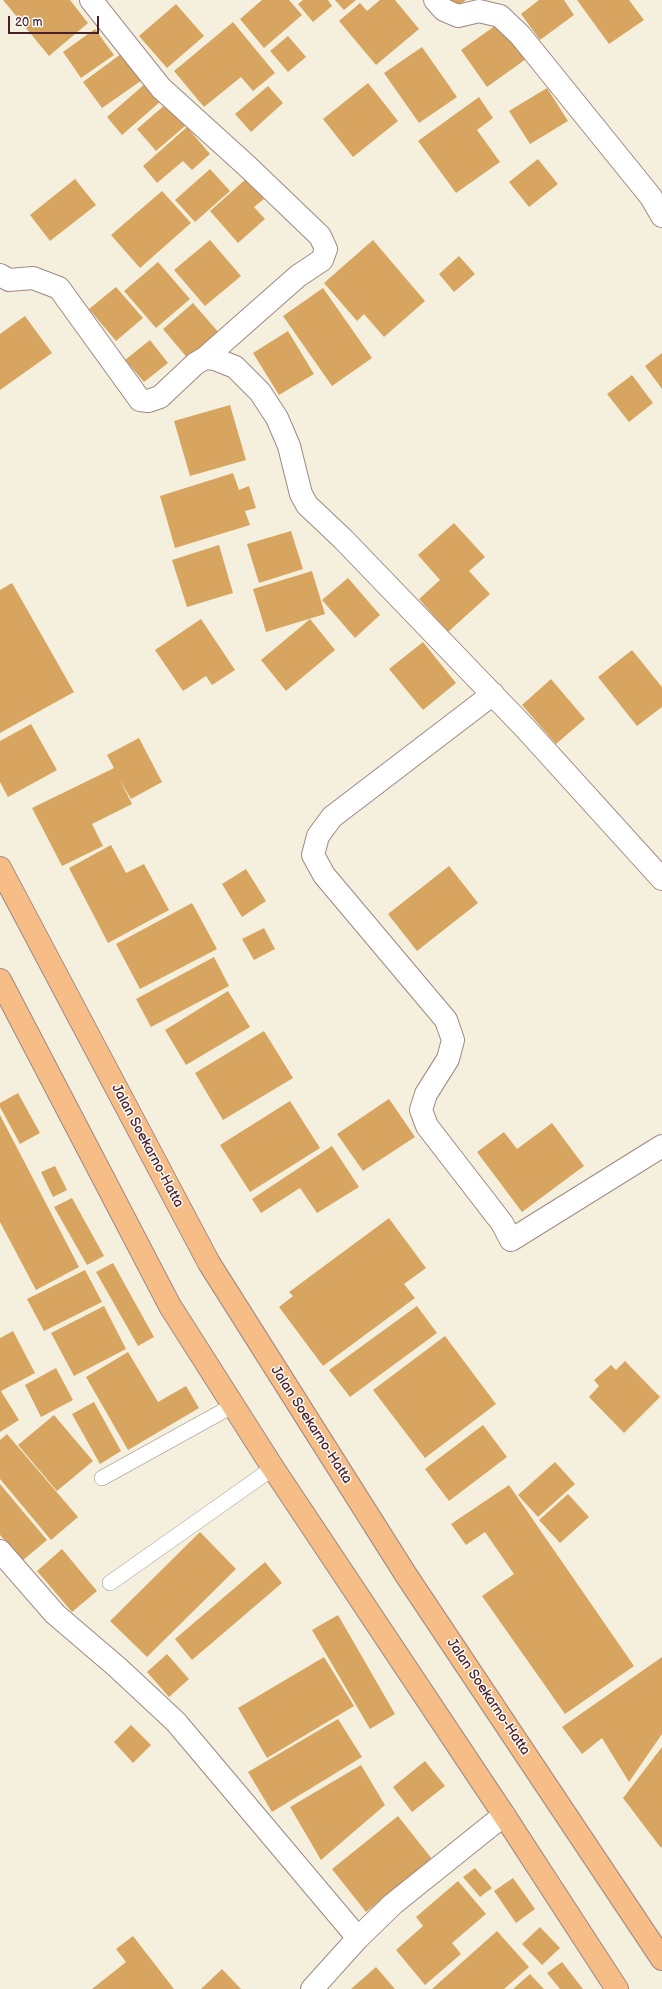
<!DOCTYPE html>
<style>
body{margin:0}
#map{position:relative;width:662px;height:1989px;overflow:hidden;background:#f4f0dd;font-family:"Balsamiq Sans",sans-serif}
canvas{display:block}
.scale{position:absolute;left:8px;top:16px;width:91px;height:18px;box-sizing:border-box;border:2px solid #4a1f2b;border-top:0;padding-left:5px;font-size:12px;line-height:14px;white-space:nowrap;color:#4a1f2b;-webkit-text-stroke:3px #fdfcf7;paint-order:stroke}
</style>
<div id="map">
<canvas width="662" height="1989"></canvas>
<div class="scale">20 m</div>
</div>
<script>
const ctx = document.querySelector('canvas').getContext('2d');
ctx.lineJoin = 'round';
function paint(path, color) { ctx.fillStyle = color; ctx.fill(path, 'evenodd'); }
const toPath = rows => new Path2D(rows.map(r => 'M' + r).join(''));
function stroke(path, color, width, dash) { ctx.strokeStyle = color; ctx.lineWidth = width; ctx.lineCap = dash ? 'butt' : 'round'; ctx.setLineDash(dash || []); ctx.stroke(path); }
function drawText(font, color, halo, rows, align = 'center') {
  ctx.font = font + ' "Balsamiq Sans",sans-serif'; ctx.lineWidth = 3; ctx.setLineDash([]); ctx.textBaseline = 'middle'; ctx.strokeStyle = halo; ctx.fillStyle = color; for (const [text, x, y, turn = 0] of rows) {
    ctx.save(); ctx.translate(x, y); ctx.rotate((+turn || 0) * Math.PI / 180); ctx.textAlign = isNaN(turn) ? turn : align; if (halo) ctx.strokeText(text, 0, 0); ctx.fillText(text, 0, 0); ctx.restore();
  }
}
paint(toPath([
 [3,0,70,0,88,23,49,56],
 [262,0,289,0,302,15,264,48,240,19],
 [303,0,328,0,332,6,313,22,298,4],
 [335,0,356,0,344,10],
 [380,0,395,0,419,29,376,65,339,21,360,3,367,11],
 [448,0,466,0,454,9],
 [539,0,564,0,574,15,540,40,521,14],
 [577,0,629,0,644,20,609,44],
 [176,4,204,36,167,68,139,36],
 [233,22,275,73,253,91,241,77,204,107,174,71],
 [499,23,526,59,487,87,461,50],
 [95,29,114,55,81,78,63,52],
 [288,36,306,57,288,72,270,51],
 [422,47,457,97,419,123,384,73],
 [125,51,145,78,102,108,83,82],
 [146,83,161,101,122,135,107,117],
 [368,83,398,121,353,157,323,119],
 [268,86,283,103,251,132,235,114],
 [547,88,568,121,530,144,509,111],
 [479,97,493,118,477,130,500,162,456,193,418,141],
 [166,104,185,126,156,151,137,129],
 [187,127,210,154,192,170,183,161,157,183,143,166],
 [538,159,558,184,529,207,509,182],
 [210,169,230,191,195,222,175,200],
 [75,179,96,205,50,241,30,215],
 [246,179,264,199,254,207,265,219,238,243,210,211],
 [162,191,191,223,140,268,111,235],
 [210,240,241,276,205,306,174,270],
 [373,240,425,301,384,337,364,314,357,321,324,283],
 [459,256,475,274,454,292,439,274],
 [158,262,190,299,156,328,124,291],
 [116,287,143,318,116,341,89,309],
 [323,288,372,358,332,386,283,316],
 [193,303,220,334,189,360,163,329],
 [25,316,52,353,0,390,0,334],
 [288,331,314,374,279,395,253,353],
 [150,340,168,363,144,382,125,360],
 [662,353,662,389,645,366],
 [632,375,653,403,629,422,607,394],
 [230,405,246,460,190,476,174,421],
 [233,473,239,490,249,486,256,508,245,511,250,525,175,548,160,496],
 [454,523,485,557,469,571,490,594,448,632,419,599,440,580,418,555],
 [291,531,303,569,259,583,247,544],
 [219,545,233,593,187,607,172,560],
 [312,571,325,614,266,632,253,589],
 [348,578,380,615,355,638,322,600],
 [12,583,74,692,0,733,0,590],
 [201,619,235,670,212,685,206,676,183,691,155,650],
 [310,619,335,650,286,691,261,660],
 [423,642,456,683,423,710,389,669],
 [632,650,662,687,662,707,637,726,598,677],
 [551,679,585,719,556,744,522,705],
 [31,724,57,770,8,797,0,782,0,741],
 [139,738,162,782,131,799,120,780,132,804,92,824,103,846,62,866,32,808,114,768,107,755],
 [111,845,126,873,144,864,169,910,108,943,69,868],
 [449,866,478,903,417,951,388,914],
 [246,869,266,901,242,917,222,884],
 [192,903,217,949,140,989,116,944],
 [264,928,275,949,254,960,242,939],
 [214,957,229,986,151,1027,136,999],
 [228,991,250,1027,186,1065,165,1030],
 [264,1031,293,1078,223,1120,195,1073],
 [18,1093,40,1133,20,1144,0,1107,0,1103],
 [389,1099,415,1137,363,1171,337,1134],
 [290,1101,320,1148,250,1192,220,1145],
 [0,1115,79,1267,36,1290,0,1222],
 [552,1123,584,1166,522,1212,477,1152,504,1132,517,1149],
 [332,1146,359,1187,317,1213,300,1188,261,1213,252,1199],
 [55,1166,67,1190,53,1197,41,1172],
 [72,1198,104,1256,87,1265,54,1207],
 [389,1218,426,1268,404,1284,415,1298,323,1366,279,1307,293,1296,289,1292],
 [113,1263,154,1337,138,1346,96,1272],
 [85,1270,102,1302,44,1331,27,1299],
 [104,1306,126,1349,74,1376,51,1333],
 [417,1306,437,1333,350,1397,329,1370],
 [13,1331,35,1373,1,1391,19,1420,0,1432,0,1338],
 [445,1336,496,1404,425,1458,373,1390],
 [128,1352,158,1402,186,1386,199,1408,128,1450,86,1377],
 [625,1361,660,1397,624,1433,589,1397,599,1386,594,1380,611,1365,616,1370],
 [56,1368,73,1400,41,1417,25,1385],
 [94,1402,121,1451,100,1464,72,1414],
 [54,1415,93,1461,57,1491,18,1445],
 [483,1425,507,1457,449,1501,425,1469],
 [7,1434,78,1517,51,1540,0,1479,0,1440],
 [555,1462,575,1484,538,1517,518,1495],
 [0,1484,47,1540,22,1561,0,1535],
 [509,1485,634,1666,565,1714,482,1596,514,1574,485,1532,466,1545,451,1524],
 [568,1494,589,1517,560,1543,539,1520],
 [200,1532,236,1569,147,1657,110,1621],
 [62,1549,97,1591,72,1612,37,1571],
 [265,1562,282,1583,192,1660,175,1639],
 [338,1615,395,1714,370,1729,312,1630],
 [167,1654,189,1679,169,1697,147,1672],
 [324,1657,354,1706,267,1758,238,1708],
 [662,1657,662,1734,629,1782,602,1738,582,1754,562,1727],
 [338,1719,362,1757,272,1812,248,1772],
 [131,1725,151,1745,133,1763,114,1742],
 [662,1747,662,1846,661,1848,623,1798],
 [425,1761,445,1786,412,1812,393,1787],
 [361,1765,385,1805,321,1860,290,1807],
 [398,1816,432,1859,366,1912,332,1869],
 [475,1868,492,1888,480,1897,463,1877],
 [513,1878,535,1909,516,1923,494,1891],
 [458,1881,486,1914,452,1943,461,1954,425,1985,396,1950,423,1926,416,1917],
 [540,1927,560,1948,542,1965,522,1944],
 [497,1931,529,1967,504,1989,432,1989],
 [133,1936,174,1989,92,1989,126,1962,116,1949],
 [562,1962,583,1989,560,1989,547,1973],
 [376,1967,395,1989,351,1989],
 [222,1969,241,1989,201,1989],
 [530,1974,544,1989,513,1989]
]), '#d8a561');
const lane = toPath([
 [102,1478,234,1405],
 [110,1583,273,1468]
]);
const street = toPath([
 [91,0,161,88,247,166,320,236,326,249,322,260,298,276,205,358],
 [435,0,444,10,458,16,479,11,500,16,520,35,651,197,662,216],
 [0,275,9,280,33,278,59,288,140,400,148,401,160,397,195,364,205,358,215,359,235,367,260,392,277,418,289,446,301,494,307,505,343,539,525,728,662,879],
 [493,694,332,817,318,836,313,855,324,875,446,1020,453,1040,448,1059,426,1094,421,1110,427,1126,502,1223,511,1240,662,1146],
 [0,1551,55,1614,117,1667,176,1722,358,1938],
 [312,1989,358,1938,393,1904,504,1815]
]);
const highway = toPath([
 [0,868,209,1263,406,1575,662,1959],
 [0,980,170,1306,273,1468,504,1815,617,1989]
]);
stroke(lane, '#9f8884', 16);
stroke(street, '#9f8884', 24);
stroke(highway, '#9f8884', 24);
stroke(lane, '#fff', 15);
stroke(street, '#fff', 22);
stroke(highway, '#f6be86', 22);
drawText('14px', '#4a1f2b', '#fdfcf7', [
 ["Jalan Soekarno-Hatta",147,1146,62],
 ["Jalan Soekarno-Hatta",311,1425,57],
 ["Jalan Soekarno-Hatta",488,1697,56]
]);
</script>
